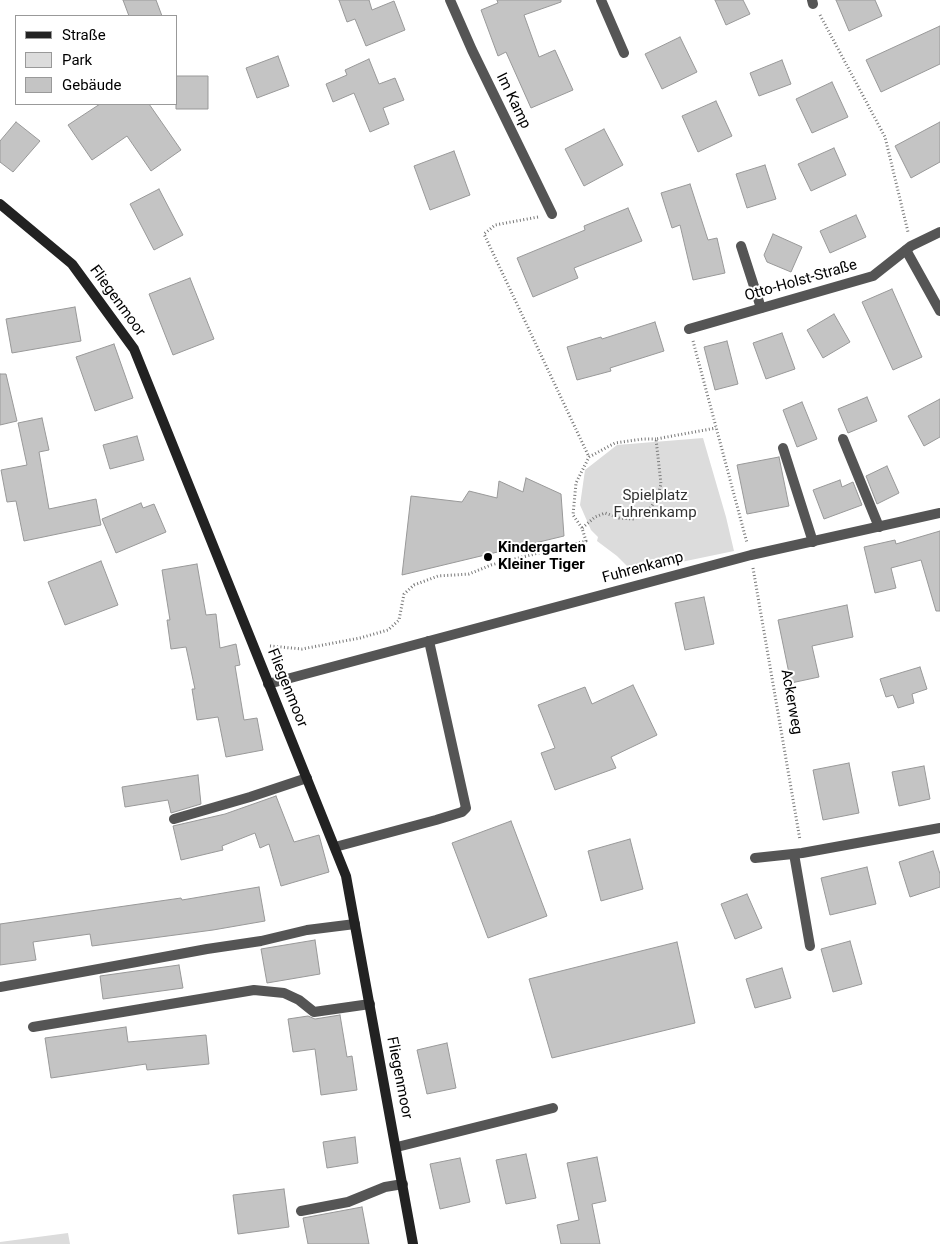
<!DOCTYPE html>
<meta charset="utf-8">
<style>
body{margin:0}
#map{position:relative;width:940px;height:1244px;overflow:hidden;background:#fff;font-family:Roboto,sans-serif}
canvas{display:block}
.legend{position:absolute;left:15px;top:15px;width:162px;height:90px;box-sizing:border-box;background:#fff;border:1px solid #999;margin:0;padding:6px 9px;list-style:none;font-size:15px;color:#000}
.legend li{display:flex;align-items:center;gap:10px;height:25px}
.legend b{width:25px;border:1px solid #999}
</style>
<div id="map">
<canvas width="940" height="1244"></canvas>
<ul class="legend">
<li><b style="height:6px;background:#222"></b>Straße</li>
<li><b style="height:14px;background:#dcdcdc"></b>Park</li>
<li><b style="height:14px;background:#c4c4c4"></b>Gebäude</li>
</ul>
</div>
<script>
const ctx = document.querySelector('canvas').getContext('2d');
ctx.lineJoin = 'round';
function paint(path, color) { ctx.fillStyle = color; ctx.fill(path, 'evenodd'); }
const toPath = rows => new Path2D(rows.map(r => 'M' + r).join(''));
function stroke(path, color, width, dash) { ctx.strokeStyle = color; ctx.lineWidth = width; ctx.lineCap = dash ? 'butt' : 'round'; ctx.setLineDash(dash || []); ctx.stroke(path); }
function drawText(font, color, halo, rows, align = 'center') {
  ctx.font = font + ' Roboto,sans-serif'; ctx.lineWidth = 4; ctx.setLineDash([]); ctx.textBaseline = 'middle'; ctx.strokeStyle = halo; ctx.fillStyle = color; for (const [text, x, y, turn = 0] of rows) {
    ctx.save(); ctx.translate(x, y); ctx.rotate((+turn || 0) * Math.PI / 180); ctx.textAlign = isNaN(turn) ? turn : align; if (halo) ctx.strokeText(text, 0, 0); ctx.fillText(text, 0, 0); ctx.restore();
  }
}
paint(toPath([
 [703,438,726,517,734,551,633,572,617,556,597,541,598,537,591,530,580,505,585,470,617,445],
 [68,1233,70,1244,0,1244,0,1242]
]), '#dcdcdc');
const building = toPath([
 [123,0,156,0,162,16,129,16,123,0],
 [339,0,369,0,372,10,394,1,405,30,366,46,355,19,347,22,339,0],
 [497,0,561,0,561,2,524,15,539,57,555,50,573,90,531,108,506,52,498,56,481,10,498,3,497,0],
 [715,0,743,0,750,14,726,25,715,0],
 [836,0,875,0,882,16,849,31,836,0],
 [940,26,940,64,881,92,866,60,940,26],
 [680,37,697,72,662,89,645,54,680,37],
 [278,56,289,86,257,98,246,68,278,56],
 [369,59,379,84,395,78,404,100,383,108,389,124,370,132,354,93,333,102,326,84,347,75,345,70,369,59],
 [782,60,791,84,759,96,750,73,782,60],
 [176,76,208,76,208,109,176,109,176,76],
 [832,82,848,117,812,133,796,99,832,82],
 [716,101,732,136,698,152,682,116,716,101],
 [100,104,149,104,181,150,151,171,127,136,92,160,68,125,100,104],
 [16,122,40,141,13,172,0,162,0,141,16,122],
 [940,122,940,162,911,178,895,146,940,122],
 [604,129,623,165,584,186,565,149,604,129],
 [834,148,846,175,811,191,798,164,834,148],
 [454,151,470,195,430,210,414,166,454,151],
 [765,165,776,199,747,208,736,174,765,165],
 [690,184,708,240,717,238,725,273,693,280,680,225,672,228,661,193,690,184],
 [159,189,183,235,154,250,130,204,159,189],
 [628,208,642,241,574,268,578,278,533,297,517,258,585,230,584,226,628,208],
 [856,215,866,237,830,253,820,231,856,215],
 [773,234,802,247,791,272,767,262,764,255,773,234],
 [190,278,214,339,173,355,149,294,190,278],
 [892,289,922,357,893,370,862,302,892,289],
 [75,307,81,341,12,353,6,319,75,307],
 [834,314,850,342,823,358,807,330,834,314],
 [655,322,664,351,610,368,611,371,577,380,567,347,601,337,602,339,655,322],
 [782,333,795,369,766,379,753,343,782,333],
 [727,341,738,384,715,390,704,347,727,341],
 [114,344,133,398,95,411,76,357,114,344],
 [0,374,6,374,17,421,0,425,0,374],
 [867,397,877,421,848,433,838,409,867,397],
 [940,399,940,437,924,446,908,416,940,399],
 [802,402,817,439,797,447,783,410,802,402],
 [42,418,49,450,39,452,49,509,96,499,101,525,24,541,16,501,7,502,1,470,27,465,18,423,42,418],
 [137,436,144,460,110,469,103,445,137,436],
 [779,457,789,506,747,514,737,465,779,457],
 [887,466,899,493,877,504,866,476,887,466],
 [526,478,561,494,564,536,402,575,411,496,462,502,469,491,497,498,499,481,523,492,526,478],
 [840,480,842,487,853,482,862,505,824,519,813,490,840,480],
 [141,503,143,508,154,504,166,532,116,553,102,519,141,503],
 [940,531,940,611,936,611,921,560,891,568,896,588,875,593,864,547,895,540,896,544,940,531],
 [101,561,118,605,65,625,48,582,101,561],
 [197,564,206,615,216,614,220,648,236,644,240,665,235,666,244,720,257,718,263,750,226,757,218,717,197,720,192,689,195,689,186,647,171,649,167,620,170,620,162,570,197,564],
 [704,597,714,644,685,650,675,603,704,597],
 [847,605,853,637,812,646,819,677,791,683,778,620,847,605],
 [920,667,927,689,912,694,914,703,898,708,893,695,886,697,880,679,920,667],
 [633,685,657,735,611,757,616,768,555,790,541,753,555,748,538,705,585,687,592,704,633,685],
 [849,763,859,813,823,820,813,770,849,763],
 [924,766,930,799,899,806,892,772,924,766],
 [198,775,201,804,171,813,168,800,125,807,122,787,198,775],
 [276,796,294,842,319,835,329,872,281,886,269,844,260,848,255,833,222,846,223,850,181,860,173,826,225,814,276,796],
 [511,821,547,916,488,938,452,843,511,821],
 [630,839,643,889,601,901,588,851,630,839],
 [933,851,940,874,940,887,910,897,899,862,933,851],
 [867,867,876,904,830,915,821,878,867,867],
 [259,887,265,921,213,930,92,946,90,934,33,942,36,960,0,965,0,924,181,898,182,900,259,887],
 [747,894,762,928,735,939,721,904,747,894],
 [315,940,320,974,267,983,261,949,315,940],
 [850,941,862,984,833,992,821,949,850,941],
 [677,942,695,1023,552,1058,529,979,677,942],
 [179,965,183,988,103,999,100,976,179,965],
 [782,968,791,998,755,1008,746,979,782,968],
 [340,1015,347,1057,352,1056,357,1090,321,1095,315,1049,293,1052,288,1019,308,1016,315,1019,340,1015],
 [126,1027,128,1042,206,1035,209,1064,147,1070,146,1064,51,1078,45,1038,126,1027],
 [447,1043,456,1088,427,1094,417,1050,447,1043],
 [355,1137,358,1163,327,1168,323,1142,355,1137],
 [526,1154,536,1198,506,1204,496,1160,526,1154],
 [597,1157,606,1201,592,1204,600,1244,561,1244,557,1225,579,1220,567,1163,597,1157],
 [460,1158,470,1202,440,1209,430,1164,460,1158],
 [284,1189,289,1227,238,1234,233,1195,284,1189],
 [362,1207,369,1244,308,1244,303,1218,362,1207]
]);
paint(building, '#c4c4c4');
stroke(building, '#999', 1);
stroke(toPath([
 [820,15,885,137,908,232],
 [538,217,495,225,484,234,589,457],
 [693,341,747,543],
 [582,528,573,515,576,483,589,457,615,443,643,439,656,439],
 [753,568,800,840],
 [270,646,302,649,360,638,388,630,399,620,404,594,414,585,438,576,469,574,491,565,586,541,582,528,595,517,605,513,619,518,634,519,647,512,657,499,661,484,656,439,716,428]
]), '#777', 3, [1, 2.5]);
stroke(toPath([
 [601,0,624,53],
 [741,246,761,308],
 [906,250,940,311],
 [843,439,879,527],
 [783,448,813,542],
 [174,819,250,797,307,778],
 [335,847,436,820,462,812,466,808,429,641],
 [794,854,810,946],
 [0,987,207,949,261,941,307,930,355,924],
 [33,1027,254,990,284,993,299,1000,314,1012,370,1004],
 [397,1147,553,1108],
 [301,1211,348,1202,385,1187,403,1184]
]), '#555', 10);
stroke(toPath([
 [450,0,472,50,552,214],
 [812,0,813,4],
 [689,329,873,276,911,246,940,232],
 [268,684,751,555,940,513],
 [755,858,802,853,940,828]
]), '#555', 10);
stroke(toPath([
 [0,204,72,264,134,349,346,876,413,1244]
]), '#222', 10);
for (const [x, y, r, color] of [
 [488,557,5,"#000"]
]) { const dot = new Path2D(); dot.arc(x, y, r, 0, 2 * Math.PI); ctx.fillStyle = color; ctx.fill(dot); stroke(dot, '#fff', 2); }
drawText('15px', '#000', '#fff', [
 ["Im Kamp",513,101,64],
 ["Otto-Holst-Straße",801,281,-16],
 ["Fliegenmoor",117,301,54],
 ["Fuhrenkamp",643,568,-15],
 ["Fliegenmoor",287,688,68],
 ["Ackerweg",791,702,80],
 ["Fliegenmoor",399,1078,79]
]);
drawText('15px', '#333', '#fff', [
 ["Spielplatz",655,496],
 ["Fuhrenkamp",655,513]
]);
drawText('bold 15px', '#000', '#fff', [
 ["Kindergarten",498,548],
 ["Kleiner Tiger",498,565]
], 'left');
</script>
